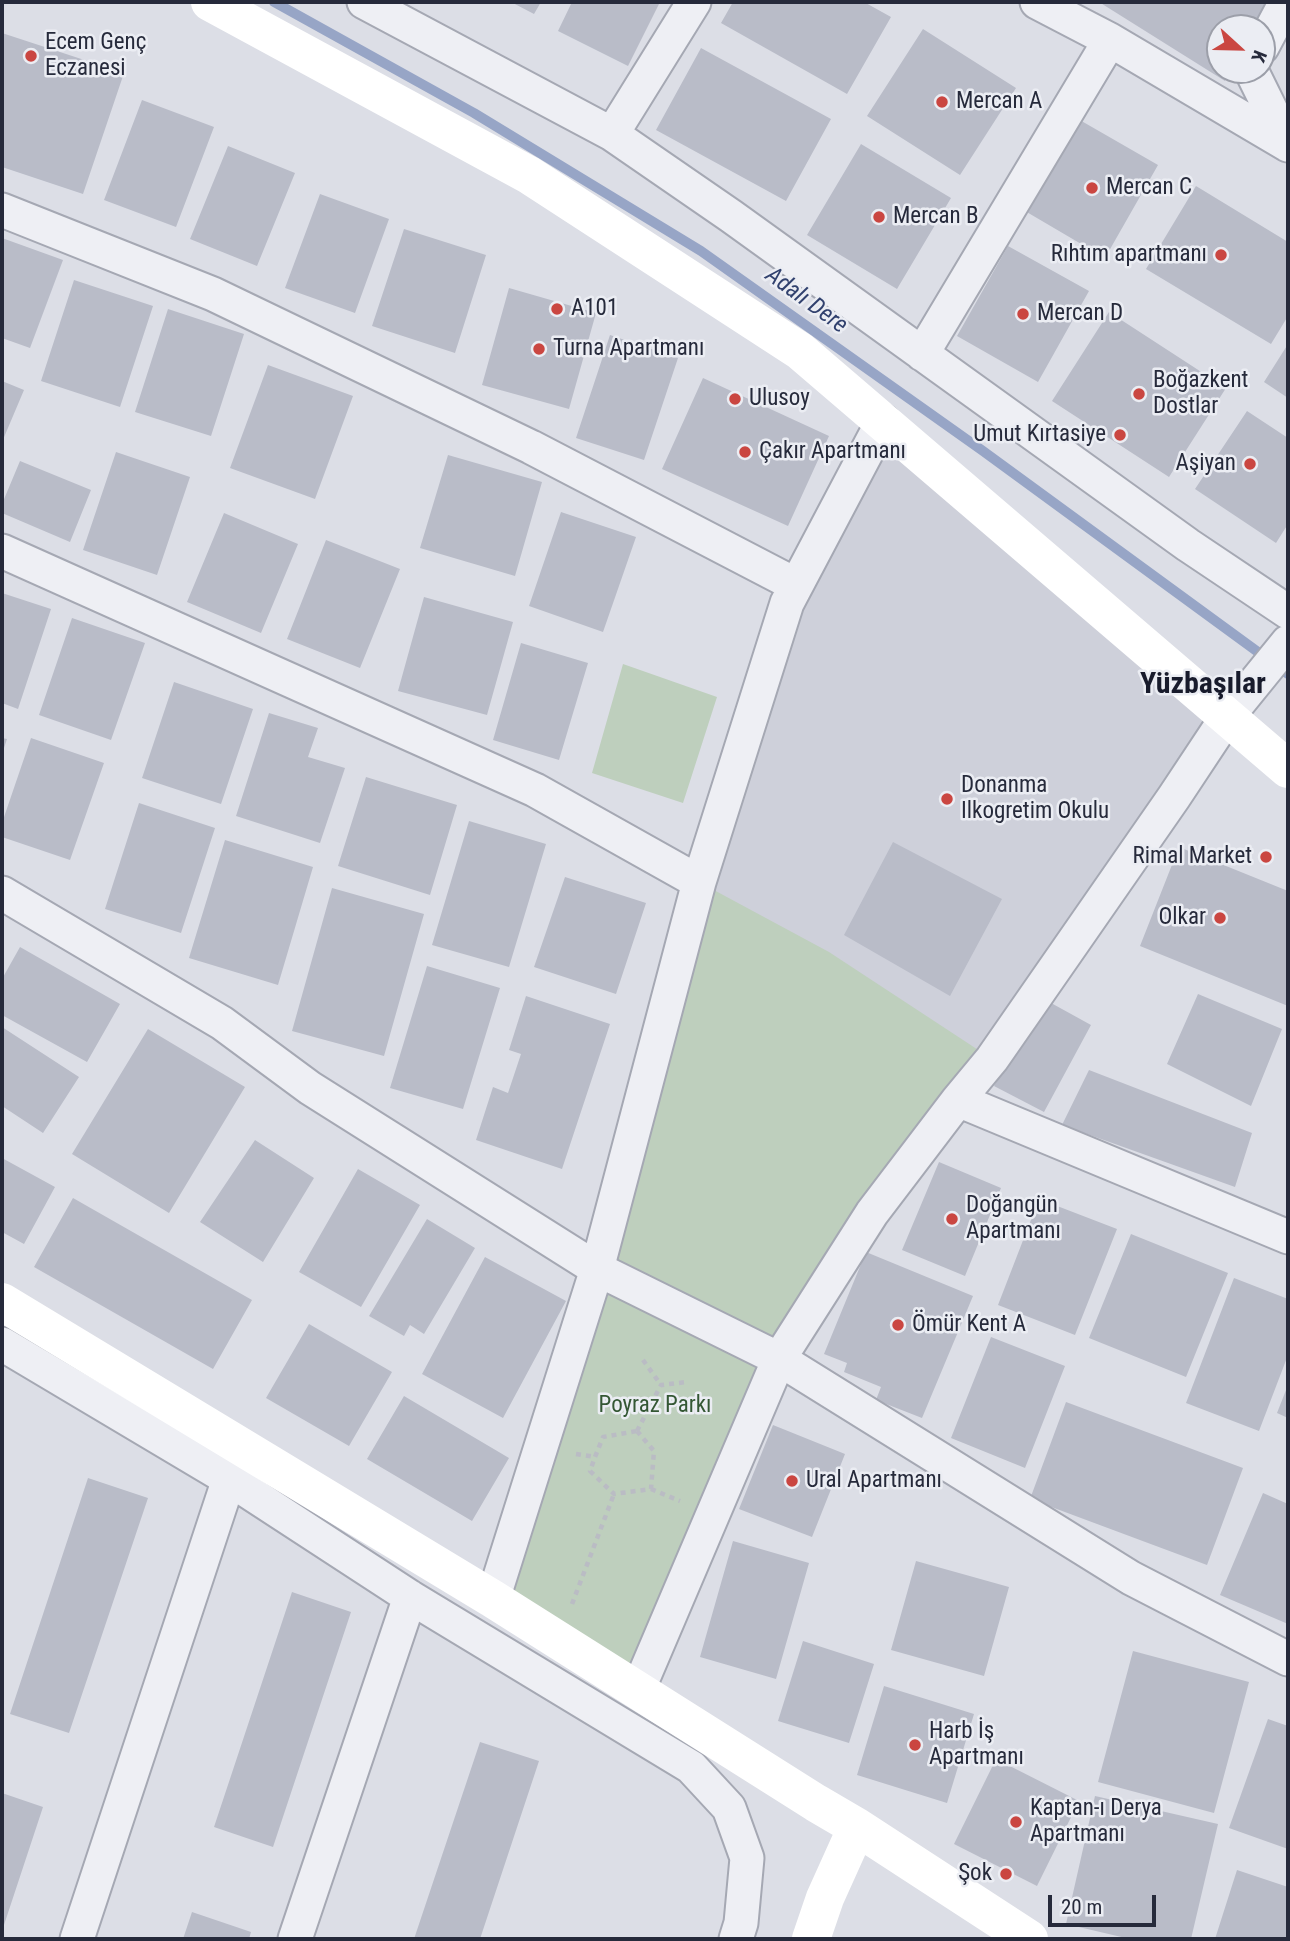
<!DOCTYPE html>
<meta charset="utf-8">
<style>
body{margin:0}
#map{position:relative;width:1290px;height:1941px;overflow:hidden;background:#dcdee6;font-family:"Roboto Condensed",sans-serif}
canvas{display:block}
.frame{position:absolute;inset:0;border:4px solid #262a3b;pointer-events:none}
.north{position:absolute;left:1206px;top:14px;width:70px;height:70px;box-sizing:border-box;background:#ebedf3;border:2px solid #9c9fa9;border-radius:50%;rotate:112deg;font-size:19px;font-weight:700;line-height:28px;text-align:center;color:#262a3b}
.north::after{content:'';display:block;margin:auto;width:24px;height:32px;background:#ca4641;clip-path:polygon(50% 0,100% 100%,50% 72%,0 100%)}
.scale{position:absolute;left:1048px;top:1895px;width:108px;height:32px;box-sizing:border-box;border:4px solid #262a3b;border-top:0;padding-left:9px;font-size:21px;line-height:24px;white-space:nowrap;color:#262a3b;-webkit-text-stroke:5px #ebedf3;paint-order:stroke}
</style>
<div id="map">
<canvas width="1290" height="1941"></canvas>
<div class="frame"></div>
<div class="north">K</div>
<div class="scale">20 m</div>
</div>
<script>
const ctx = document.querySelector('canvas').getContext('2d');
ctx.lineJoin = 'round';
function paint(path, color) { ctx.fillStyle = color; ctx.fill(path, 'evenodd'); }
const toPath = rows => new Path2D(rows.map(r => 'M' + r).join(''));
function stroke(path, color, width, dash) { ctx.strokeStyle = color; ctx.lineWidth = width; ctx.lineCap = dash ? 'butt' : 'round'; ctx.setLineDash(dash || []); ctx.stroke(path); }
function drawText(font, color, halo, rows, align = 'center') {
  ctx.font = font + ' "Roboto Condensed",sans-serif'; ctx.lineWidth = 5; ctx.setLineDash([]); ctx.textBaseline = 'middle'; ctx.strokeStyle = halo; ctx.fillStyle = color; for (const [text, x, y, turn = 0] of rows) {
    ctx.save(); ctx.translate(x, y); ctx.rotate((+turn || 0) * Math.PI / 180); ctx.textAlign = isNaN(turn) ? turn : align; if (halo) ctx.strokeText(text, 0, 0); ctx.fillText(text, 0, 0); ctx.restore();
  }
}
paint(toPath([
 [883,421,1227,717,992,1059,699,882,787,603]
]), '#ced0da');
paint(toPath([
 [623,664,717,697,683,803,592,773],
 [699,882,829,952,992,1059,779,1359,638,1690,493,1599]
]), '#becfbd');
stroke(toPath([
 [274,2,474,113,701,251,983,451,1288,674]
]), '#97a5c6', 10);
paint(toPath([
 [511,2,541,2,534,14],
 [572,2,660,2,628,66,558,31],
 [733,2,864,2,891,17,847,94,721,23],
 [1099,2,1276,2,1259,28,1220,28,1220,70,1232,70,1225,81],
 [923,29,1016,88,960,175,867,116],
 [2,33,124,73,83,194,2,167],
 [701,48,831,119,786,201,656,130],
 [142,100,214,127,176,227,104,200],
 [1078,119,1158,165,1105,258,1025,211],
 [861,144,951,198,897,289,807,235],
 [228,146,295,173,257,266,190,239],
 [1196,186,1288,242,1288,316,1271,344,1146,269],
 [320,194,389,219,355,313,285,288],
 [404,229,486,255,455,353,372,326],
 [2,238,63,260,30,348,2,338],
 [1008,246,1089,291,1038,382,957,336],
 [74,280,153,306,120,407,41,381],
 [509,288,596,313,569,409,482,385],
 [168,309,244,334,211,436,135,412],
 [1109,312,1226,388,1169,477,1052,401],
 [610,335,678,358,644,460,576,438],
 [1288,344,1288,398,1264,382],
 [268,365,353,396,315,499,230,468],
 [703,378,829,436,788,526,662,469],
 [2,381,24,390,2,442],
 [1247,411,1288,438,1288,524,1276,543,1195,489],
 [116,452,190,477,157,575,83,550],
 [448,455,542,482,515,576,420,548],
 [20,461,91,490,70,542,2,513,2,504],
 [561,512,636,537,603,632,529,606],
 [224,513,298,544,261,633,187,602],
 [326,540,400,569,360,668,287,639],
 [2,593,51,609,18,709,2,703],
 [424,597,513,622,487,715,398,691],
 [72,618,145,643,111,740,39,715],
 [521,643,588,663,559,760,493,740],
 [174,682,253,709,221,804,142,778],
 [269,713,318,728,308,757,345,768,320,843,236,816],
 [2,738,7,739,2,754],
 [31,738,104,763,70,860,2,837,2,823],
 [366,777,457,805,430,895,338,866],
 [139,803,215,828,181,933,105,909],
 [469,821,546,844,509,967,432,945],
 [225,840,313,867,278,985,189,958],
 [893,842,1002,899,950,996,844,935],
 [1179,847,1288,891,1288,1006,1140,946],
 [565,877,646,903,616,994,534,967],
 [332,888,424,914,384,1056,292,1031],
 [20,947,120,1004,87,1062,2,1015,2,979],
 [427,966,500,988,463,1109,390,1088],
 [1198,994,1282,1029,1251,1106,1167,1064],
 [526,996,610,1024,562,1169,476,1140,493,1087,508,1093,521,1054,509,1050],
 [1042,998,1091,1025,1044,1112,994,1086],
 [2,1027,79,1077,43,1133,2,1106],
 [148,1029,245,1087,169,1213,72,1154],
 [1089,1070,1252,1133,1235,1187,1062,1125],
 [255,1140,314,1178,263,1262,200,1222],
 [2,1158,55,1187,24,1244,2,1232],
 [939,1162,1001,1188,965,1276,902,1250],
 [358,1169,420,1205,361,1307,299,1272],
 [73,1198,252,1300,213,1369,34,1267],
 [1039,1199,1117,1229,1075,1335,998,1305],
 [427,1219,475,1248,424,1334,410,1325,404,1336,369,1316],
 [1131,1234,1228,1273,1186,1377,1089,1338],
 [866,1252,973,1296,922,1418,876,1400,881,1387,844,1372,847,1363,824,1354],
 [485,1257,566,1301,503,1418,422,1374],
 [1234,1278,1288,1299,1288,1355,1259,1431,1186,1403],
 [309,1324,392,1372,349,1446,266,1398],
 [991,1337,1065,1366,1025,1468,951,1438],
 [1288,1385,1288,1418,1277,1413],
 [404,1396,509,1458,472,1521,367,1459],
 [1066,1402,1243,1468,1207,1565,1030,1499],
 [773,1425,845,1454,812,1537,739,1509],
 [88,1478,148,1498,69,1733,10,1714],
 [1263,1493,1288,1504,1288,1624,1220,1595],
 [733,1541,809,1563,776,1679,700,1657],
 [916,1561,1009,1587,984,1676,891,1650],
 [292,1592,351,1612,273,1847,214,1827],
 [803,1641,874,1664,849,1743,778,1721],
 [1133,1651,1249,1682,1214,1813,1098,1782],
 [884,1686,974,1714,947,1803,857,1775],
 [1268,1719,1288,1726,1288,1849,1229,1828],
 [480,1742,539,1761,480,1939,414,1939],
 [996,1759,1079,1801,1037,1886,954,1844],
 [2,1793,43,1807,2,1931],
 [1095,1796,1218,1824,1191,1939,1130,1939,1066,1924],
 [1237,1870,1288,1887,1288,1939,1215,1939],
 [192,1912,251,1932,249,1939,183,1939]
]), '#b9bcc8');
const street = toPath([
 [364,2,612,134,731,216,1188,545,1288,612],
 [1037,2,1110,40,1288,145],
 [1262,47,1286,2],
 [1251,70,1288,145],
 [612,134,694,2],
 [2,210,213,294,531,447,796,585],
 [922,354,1110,40],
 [2,551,535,790,699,882],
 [2,893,222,1023,310,1088,597,1269,779,1359,1131,1578,1288,1659],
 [958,1100,1288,1237],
 [2,1344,229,1479,410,1597,691,1767,729,1808,747,1858,741,1923,736,1939],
 [493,1599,597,1269,699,882,787,603,883,421],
 [638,1690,779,1359,872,1213,958,1100,992,1059,1174,797,1227,717,1288,642],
 [77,1939,229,1479],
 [295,1939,410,1597]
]);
stroke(street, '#a5a8b3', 37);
stroke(toPath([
 [643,1360,661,1385],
 [637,1431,654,1451,651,1489,614,1494,590,1471,595,1457,603,1437,637,1431],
 [637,1431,661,1385,687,1382],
 [576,1454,595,1457],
 [651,1489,680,1501],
 [572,1604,614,1494]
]), '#babcc4', 4.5, [5, 5]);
stroke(street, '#eeeff4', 33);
stroke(toPath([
 [210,2,529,175,800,351,1288,769],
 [2,1302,493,1599,816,1803,857,1827,1029,1939],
 [811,1939,825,1898,857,1827]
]), '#fff', 38);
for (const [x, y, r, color] of [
 [31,56,7,"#ca4641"],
 [942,102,7,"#ca4641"],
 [1092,188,7,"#ca4641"],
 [879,217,7,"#ca4641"],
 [1221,255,7,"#ca4641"],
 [557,309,7,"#ca4641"],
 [1023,314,7,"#ca4641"],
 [539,349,7,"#ca4641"],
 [1139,394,7,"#ca4641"],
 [735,399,7,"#ca4641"],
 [1120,435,7,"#ca4641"],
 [745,452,7,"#ca4641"],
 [1250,464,7,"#ca4641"],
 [947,799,7,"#ca4641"],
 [1266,857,7,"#ca4641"],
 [1220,918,7,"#ca4641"],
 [952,1219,7,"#ca4641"],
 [898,1325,7,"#ca4641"],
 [792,1481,7,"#ca4641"],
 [915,1745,7,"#ca4641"],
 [1016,1822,7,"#ca4641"],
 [1006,1874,7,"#ca4641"]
]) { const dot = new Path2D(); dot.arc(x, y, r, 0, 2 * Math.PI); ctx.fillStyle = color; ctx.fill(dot); stroke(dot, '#ebedf3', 2.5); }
drawText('23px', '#262a3b', '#ebedf3', [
 ["Ecem Genç",45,43],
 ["Eczanesi",45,69],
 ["Mercan A",956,102],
 ["Mercan C",1106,188],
 ["Mercan B",893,217],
 ["Rıhtım apartmanı",1207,255,"right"],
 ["A101",571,309],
 ["Mercan D",1037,314],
 ["Turna Apartmanı",553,349],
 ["Boğazkent",1153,381],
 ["Dostlar",1153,407],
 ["Ulusoy",749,399],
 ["Umut Kırtasiye",1106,435,"right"],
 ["Çakır Apartmanı",759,452],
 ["Aşiyan",1236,464,"right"],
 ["Donanma",961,786],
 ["Ilkogretim Okulu",961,812],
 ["Rimal Market",1252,857,"right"],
 ["Olkar",1206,918,"right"],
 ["Doğangün",966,1206],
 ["Apartmanı",966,1232],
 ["Ömür Kent A",912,1325],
 ["Ural Apartmanı",806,1481],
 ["Harb İş",929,1732],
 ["Apartmanı",929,1758],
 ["Kaptan-ı Derya",1030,1809],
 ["Apartmanı",1030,1835],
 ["Şok",992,1874,"right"]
], 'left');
drawText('23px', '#345734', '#ebedf3', [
 ["Poyraz Parkı",655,1406]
]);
drawText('italic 24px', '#31416e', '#ebedf3', [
 ["Adalı Dere",806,301,36]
]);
drawText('bold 30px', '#181b2c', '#ebedf3', [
 ["Yüzbaşılar",1203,685]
]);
</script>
